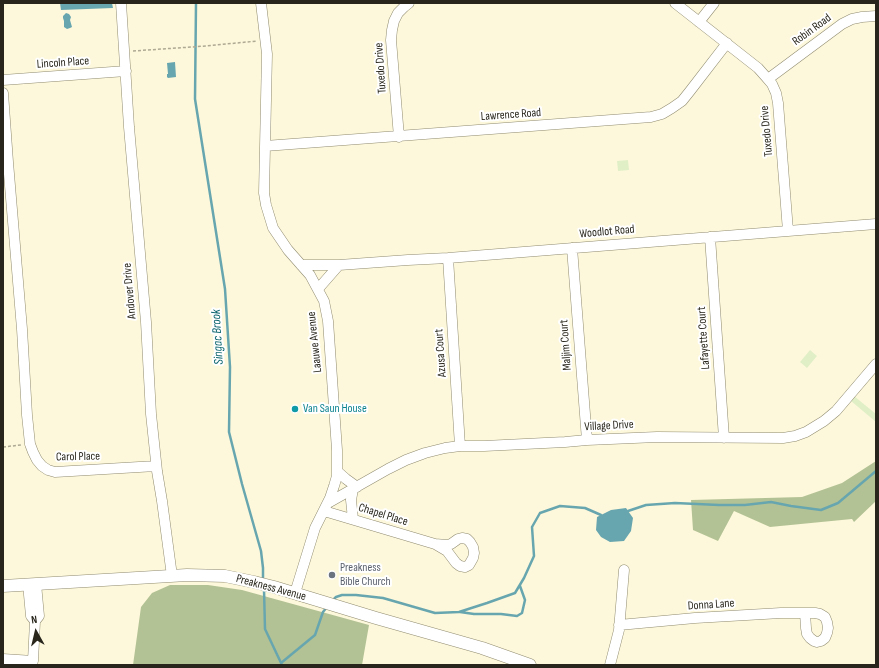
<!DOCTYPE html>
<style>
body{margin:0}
#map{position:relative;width:879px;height:668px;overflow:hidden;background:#fdf8db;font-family:"Sofia Sans Condensed",sans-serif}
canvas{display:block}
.frame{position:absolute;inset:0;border:4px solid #28261c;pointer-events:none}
.north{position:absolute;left:16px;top:612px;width:40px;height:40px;-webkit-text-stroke:3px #fff;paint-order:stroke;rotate:352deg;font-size:11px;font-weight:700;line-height:16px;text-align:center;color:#28261c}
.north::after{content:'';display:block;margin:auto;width:14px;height:18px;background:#28261c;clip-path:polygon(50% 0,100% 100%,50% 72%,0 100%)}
</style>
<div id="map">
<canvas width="879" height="668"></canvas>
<div class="frame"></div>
<div class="north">N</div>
</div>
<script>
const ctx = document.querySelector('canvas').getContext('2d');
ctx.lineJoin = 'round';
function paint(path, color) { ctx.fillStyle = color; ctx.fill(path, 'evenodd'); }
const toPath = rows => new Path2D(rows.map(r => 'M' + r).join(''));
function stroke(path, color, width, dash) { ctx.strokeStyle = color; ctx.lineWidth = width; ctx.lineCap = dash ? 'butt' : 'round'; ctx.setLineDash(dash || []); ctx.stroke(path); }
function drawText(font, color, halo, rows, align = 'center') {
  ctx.font = font + ' "Sofia Sans Condensed",sans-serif'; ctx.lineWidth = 4; ctx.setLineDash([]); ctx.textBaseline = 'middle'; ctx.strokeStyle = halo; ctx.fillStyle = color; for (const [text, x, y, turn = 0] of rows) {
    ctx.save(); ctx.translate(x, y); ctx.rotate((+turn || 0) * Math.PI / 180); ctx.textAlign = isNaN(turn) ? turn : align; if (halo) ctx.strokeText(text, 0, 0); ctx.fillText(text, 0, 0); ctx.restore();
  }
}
paint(toPath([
 [628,160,629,170,618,171,617,161],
 [810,350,817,356,807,368,800,362],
 [854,396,876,414,876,422,851,401]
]), '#e1efc7');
paint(toPath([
 [876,461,876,501,854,522,852,519,770,527,734,511,718,541,693,530,691,500,802,497,842,483],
 [170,585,208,585,242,590,369,625,362,665,133,665,141,607,152,593]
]), '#b3c294');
paint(toPath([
 [60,3,112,3,113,8,61,10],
 [66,13,69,14,71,17,70,20,72,27,70,28,67,29,64,27,64,21,63,18,63,16],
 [175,62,176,77,168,78,167,77,167,74,168,74,167,63],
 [626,508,633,518,631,531,624,541,610,542,601,537,596,530,597,517,611,510]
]), '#68a6af');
stroke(toPath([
 [196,3,195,99,225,289,230,367,229,432,242,484,261,551,263,568,263,580],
 [628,511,646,505,675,503,719,505,745,505,771,502,791,506,821,510,838,503,876,471],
 [264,589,265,629,282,665],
 [333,600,336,597,342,595,356,595,383,598,435,613,459,612,487,603,515,593,524,578,534,556,532,527,540,513,560,506,585,508,601,515],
 [460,612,474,614,501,614,517,616,522,613,525,600,520,586],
 [281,663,315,635,323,612,327,607]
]), '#68a6af', 2.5);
const minor = toPath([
 [121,3,129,127,146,322,151,414,157,471,162,501,172,576],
 [261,3,267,54,264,193,266,205,273,228,288,250,310,275,324,301,328,321,337,450,337,476,334,486,330,498,315,528,295,593],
 [675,3,758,68,766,77,772,84,776,93,778,103,788,231],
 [699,22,714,3],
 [768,79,842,24,852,19,862,17,876,16],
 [3,80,126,71],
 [3,93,8,162,22,329,27,415,30,444,33,452,37,460,42,466,48,470,55,472,156,466],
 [399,137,391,40,392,30,394,21,398,13,404,7,409,3],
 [265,146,651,117,662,114,672,108,682,101,690,91,727,43],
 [710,237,724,438],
 [572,248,587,440],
 [448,258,460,446],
 [301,265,339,265,408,260,448,258,876,224],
 [318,289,339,265],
 [337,471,346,479,357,487],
 [353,489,351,500,353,519],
 [328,503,388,469,406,460,425,453,445,448,460,446,484,446,565,442,587,440,657,437,783,438,795,436,806,432,824,421,836,411,876,364],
 [324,511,435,544,447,551,456,563,460,566,465,567,469,565,473,558,474,553,473,547,470,542,467,539,462,538,458,539,451,544,447,545,435,544],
 [28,584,31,616,35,621,39,616,36,584],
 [619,625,695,618,781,613,815,613,820,614,825,617,827,622,828,628,827,633,825,638,821,641,817,642,814,641,810,638,807,634,806,628,805,613],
 [3,659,33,661,35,621],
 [610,665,619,630,624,570]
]);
const major = toPath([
 [3,586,187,575,225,576,254,582,274,587,376,618,482,648,530,665]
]);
stroke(minor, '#908b70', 11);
stroke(major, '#908b70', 13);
stroke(toPath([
 [133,51,206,46,257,41],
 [3,447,21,445]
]), '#ada993', 1.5, [3, 2]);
stroke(minor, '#fff', 10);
stroke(major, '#fff', 12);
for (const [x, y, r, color] of [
 [295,409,4,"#0f9aa8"],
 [332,575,4,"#6b7280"]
]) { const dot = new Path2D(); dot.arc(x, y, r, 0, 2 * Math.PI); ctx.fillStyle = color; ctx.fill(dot); stroke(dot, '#fff', 1.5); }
drawText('12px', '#28261c', '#fff', [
 ["Robin Road",812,30,-36],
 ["Lincoln Place",63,63,-4],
 ["Tuxedo Drive",381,68,-94],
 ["Lawrence Road",511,115,-4],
 ["Tuxedo Drive",767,131,-95],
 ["Woodlot Road",607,232,-5],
 ["Andover Drive",130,291,-95],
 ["Lafayette Court",704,338,-94],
 ["Laauwe Avenue",315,342,-96],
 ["Maljim Court",566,345,-94],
 ["Azusa Court",441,353,-94],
 ["Village Drive",609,426,-3],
 ["Carol Place",78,457,-1],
 ["Chapel Place",383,515,17],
 ["Preakness Avenue",271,588,15],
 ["Donna Lane",711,605,-4]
]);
drawText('12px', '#0d838f', '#fff', [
 ["Van Saun House",303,409]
], 'left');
drawText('12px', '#5b616d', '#fff', [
 ["Preakness",340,568],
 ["Bible Church",340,582]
], 'left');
drawText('italic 13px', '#0a646d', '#fff', [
 ["Singac Brook",218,337,-93]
]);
</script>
